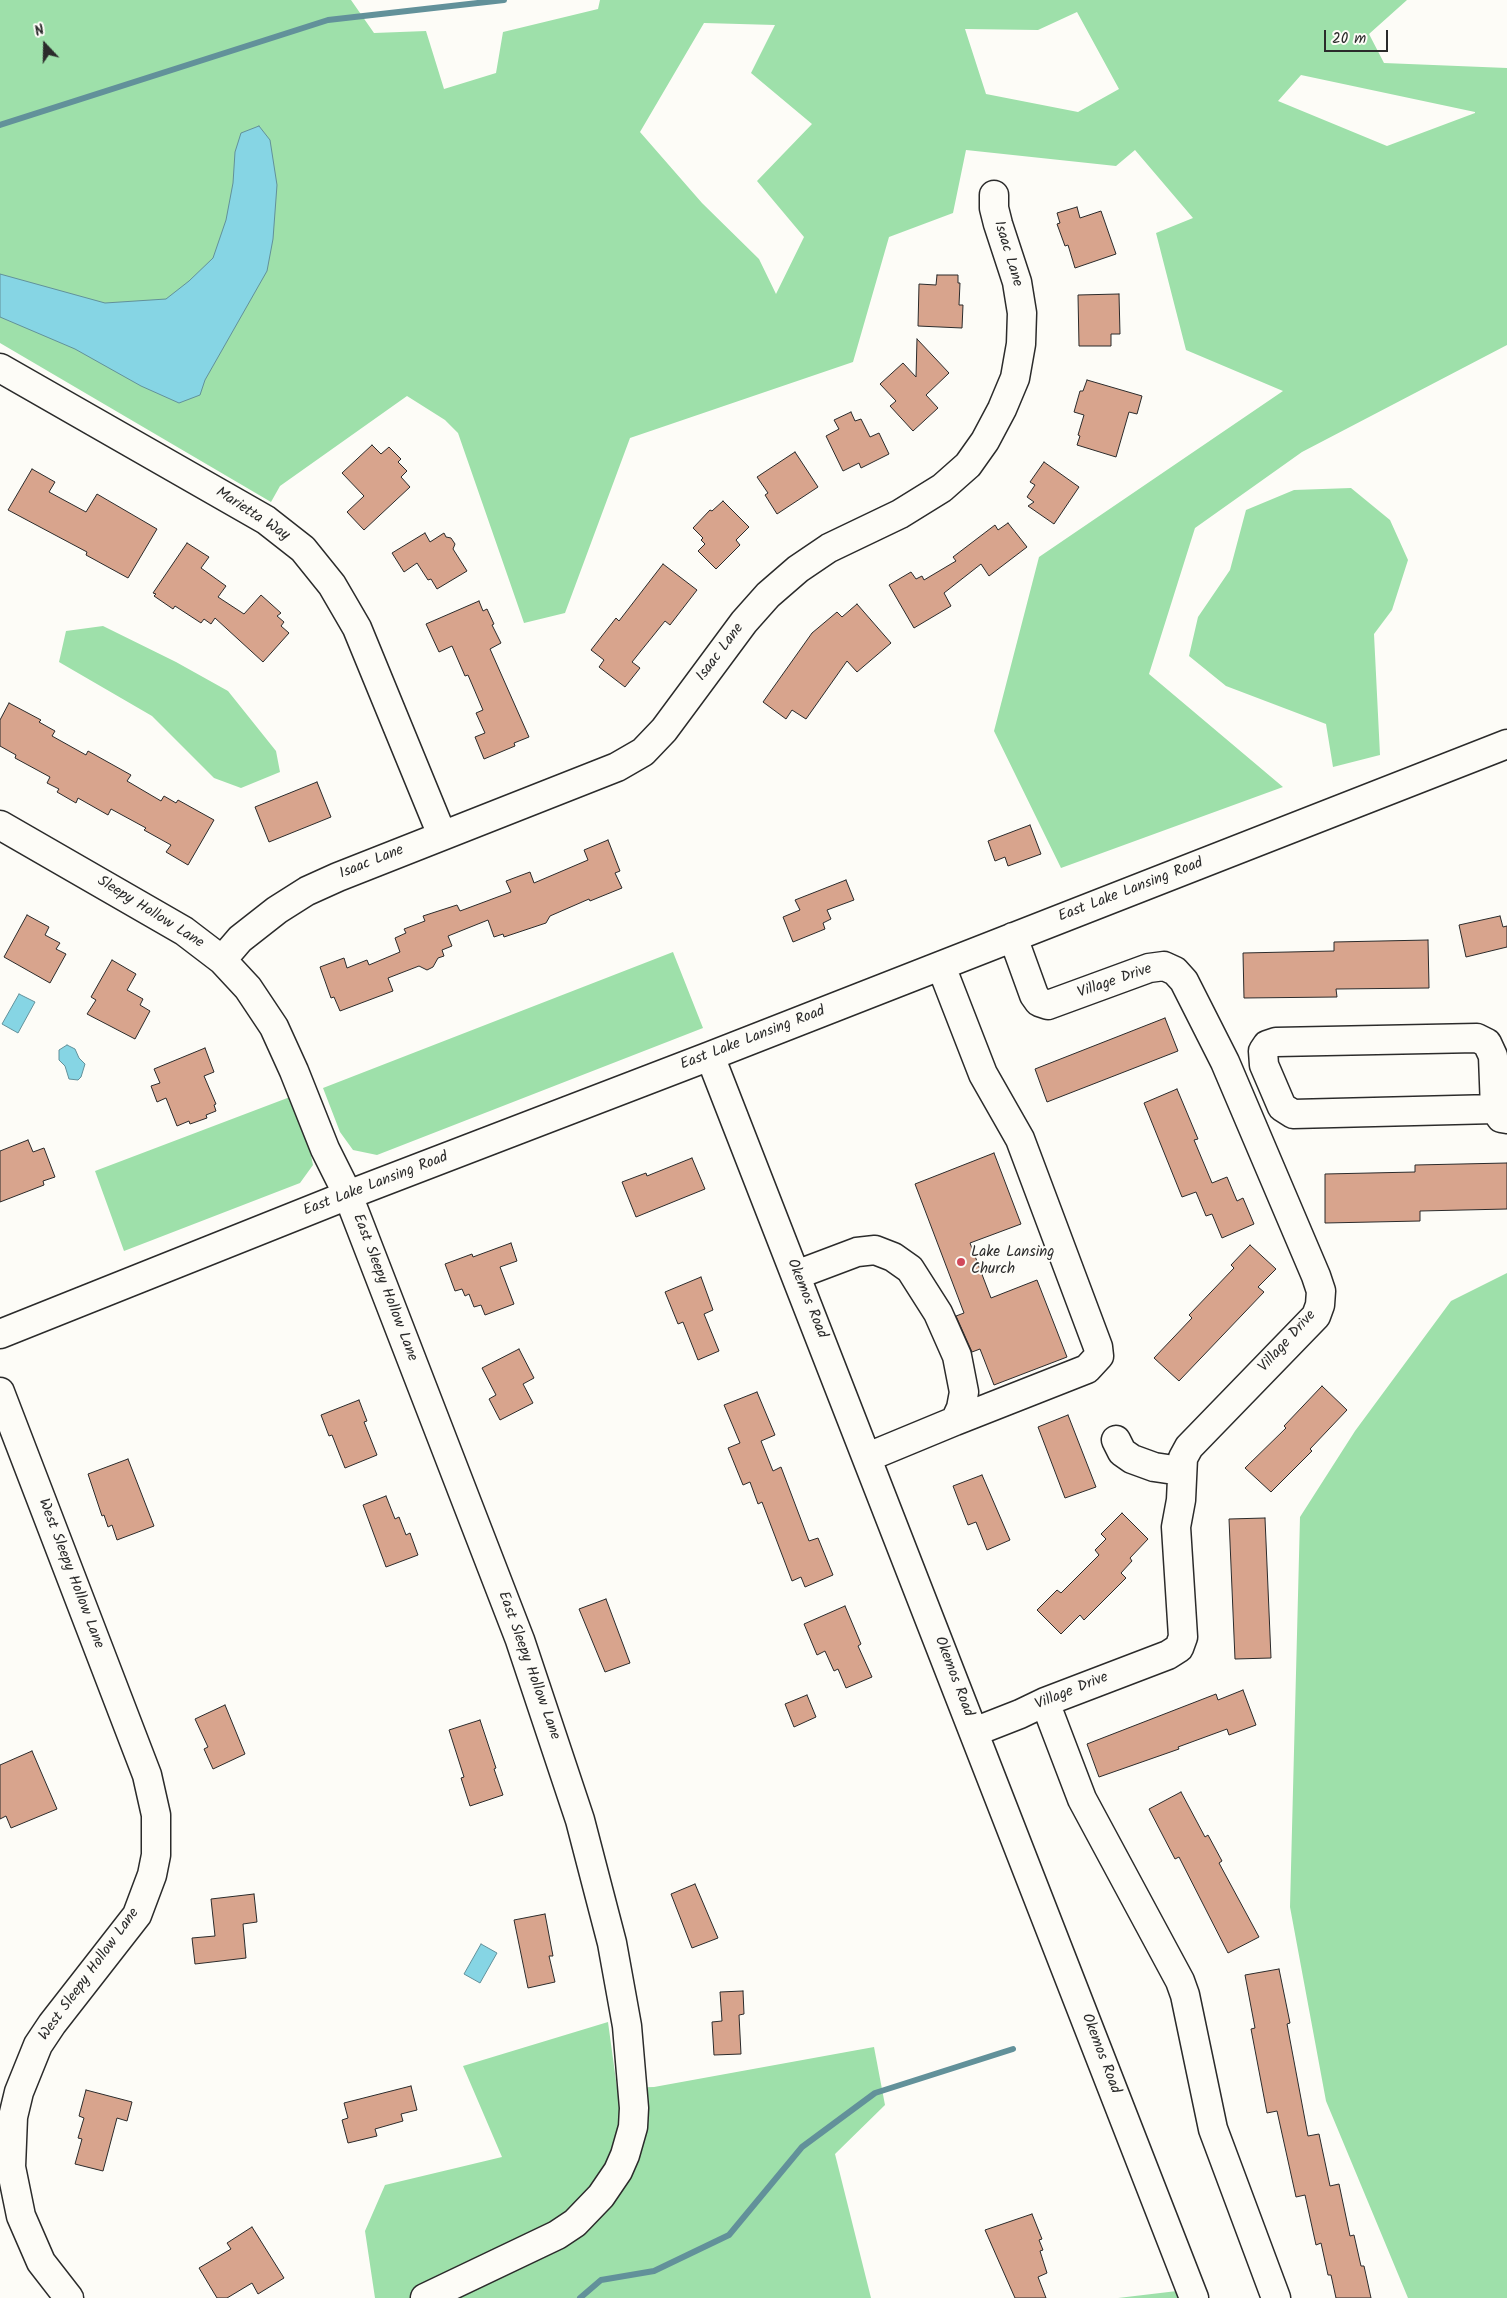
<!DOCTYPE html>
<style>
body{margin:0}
#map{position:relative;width:1507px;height:2298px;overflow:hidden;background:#fdfcf7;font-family:Kalam,sans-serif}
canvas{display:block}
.north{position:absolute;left:20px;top:20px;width:50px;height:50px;-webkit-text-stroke:4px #fdfcf7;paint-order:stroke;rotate:339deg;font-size:14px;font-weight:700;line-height:20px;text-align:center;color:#2b2b2b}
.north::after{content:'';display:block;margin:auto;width:18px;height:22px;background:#2b2b2b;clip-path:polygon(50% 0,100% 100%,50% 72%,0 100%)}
.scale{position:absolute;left:1324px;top:30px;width:64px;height:22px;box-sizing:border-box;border:2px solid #2b2b2b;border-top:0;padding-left:6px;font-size:15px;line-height:18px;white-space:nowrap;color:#2b2b2b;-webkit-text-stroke:4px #fdfcf7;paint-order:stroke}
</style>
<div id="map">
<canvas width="1507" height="2298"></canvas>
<div class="north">N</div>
<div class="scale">20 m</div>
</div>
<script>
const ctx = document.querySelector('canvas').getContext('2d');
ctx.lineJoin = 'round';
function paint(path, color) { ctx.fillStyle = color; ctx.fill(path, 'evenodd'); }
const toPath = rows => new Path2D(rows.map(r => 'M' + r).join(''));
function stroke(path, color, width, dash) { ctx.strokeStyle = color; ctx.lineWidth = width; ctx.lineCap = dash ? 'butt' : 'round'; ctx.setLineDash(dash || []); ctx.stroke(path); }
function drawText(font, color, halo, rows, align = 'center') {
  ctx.font = font + ' Kalam,sans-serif'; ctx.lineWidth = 4; ctx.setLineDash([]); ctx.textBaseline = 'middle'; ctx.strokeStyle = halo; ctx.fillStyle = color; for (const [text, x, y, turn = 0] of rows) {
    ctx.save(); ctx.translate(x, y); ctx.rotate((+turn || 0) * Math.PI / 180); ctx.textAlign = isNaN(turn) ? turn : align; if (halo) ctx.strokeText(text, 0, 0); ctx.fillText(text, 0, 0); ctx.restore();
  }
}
paint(toPath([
 [0,0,351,0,374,33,426,31,444,89,496,73,503,32,598,9,600,0,1407,0,1369,34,1384,63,1507,68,1507,345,1302,452,1195,528,1149,674,1283,787,1061,868,994,731,1039,557,1283,391,1186,350,1156,233,1193,218,1135,150,1116,166,966,150,953,213,889,237,853,362,630,438,565,613,524,623,458,433,445,420,407,396,280,486,271,502,0,343],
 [1077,12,1119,89,1078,112,986,94,965,29,1038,30],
 [704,23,775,25,751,73,812,124,757,181,804,237,776,294,759,259,702,203,640,132],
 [1301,75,1475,112,1475,113,1387,146,1278,101],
 [1351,488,1390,520,1408,560,1392,610,1374,634,1380,755,1333,767,1326,724,1226,686,1189,656,1198,617,1230,570,1246,510,1294,490],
 [103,626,176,662,228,691,276,751,280,772,241,788,214,778,152,716,59,662,66,631],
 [673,952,703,1028,377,1155,353,1150,340,1132,323,1088],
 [290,1097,309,1146,313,1165,300,1183,124,1251,95,1171],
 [1507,1273,1507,2298,1408,2298,1326,2101,1290,1907,1300,1517,1355,1431,1451,1301],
 [608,2022,617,2088,654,2087,874,2047,885,2105,835,2154,871,2298,375,2298,365,2231,385,2185,502,2157,463,2066],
 [1177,2291,1179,2298,1118,2298]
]), '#9ee0aa');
const water = toPath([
 [259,126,270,140,277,185,273,239,267,271,205,380,200,395,179,403,141,386,75,349,0,317,0,274,105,303,166,299,189,281,213,258,226,220,233,183,235,152,241,133,259,126],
 [19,994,35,1002,18,1033,2,1024,19,994],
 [67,1045,75,1049,79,1058,85,1064,81,1077,78,1080,69,1079,65,1066,59,1060,59,1050,67,1045],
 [481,1944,497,1953,480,1983,464,1974,481,1944]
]);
paint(water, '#86d5e4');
stroke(water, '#62919a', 1);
stroke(toPath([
 [0,125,328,20,504,0],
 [580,2298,601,2280,654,2271,729,2235,802,2147,875,2093,1013,2049]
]), '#62919a', 6);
const building = toPath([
 [1077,207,1080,218,1101,211,1116,254,1075,268,1068,245,1065,246,1057,224,1060,223,1057,213,1077,207],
 [937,275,958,275,958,283,960,283,959,305,963,305,962,328,918,326,919,284,936,285,937,275],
 [1119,294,1120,334,1111,334,1111,346,1079,346,1078,295,1119,294],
 [917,339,949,373,926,395,938,408,913,431,890,406,896,401,880,384,903,363,916,377,917,339],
 [1087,380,1142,396,1137,414,1129,412,1116,457,1077,445,1080,436,1078,435,1084,415,1074,412,1080,391,1083,391,1087,380],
 [851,412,855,421,861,419,870,437,879,433,889,454,861,468,859,463,843,471,826,436,839,429,834,420,851,412],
 [372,445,381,454,389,447,401,459,398,462,407,471,401,477,410,487,364,530,347,512,364,496,342,473,372,445],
 [795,452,818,487,777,514,765,495,768,493,757,477,795,452],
 [1044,462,1079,487,1054,524,1028,506,1034,502,1027,497,1035,485,1030,482,1044,462],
 [32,469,55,482,49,492,86,512,97,494,157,529,128,578,86,555,87,552,8,510,32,469],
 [723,501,749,527,736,540,740,545,716,569,698,551,705,544,701,540,703,538,693,528,710,510,712,511,723,501],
 [1008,523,1027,547,989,576,981,564,944,593,951,606,914,628,889,585,911,572,916,579,922,576,924,580,956,561,953,557,995,525,998,530,1008,523],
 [425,533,430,542,444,533,446,537,451,538,455,544,453,549,467,571,437,589,431,579,428,580,417,563,404,572,392,553,425,533],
 [187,543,209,557,201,568,226,586,218,597,244,614,261,595,281,613,277,616,284,622,281,626,289,633,263,662,215,618,211,624,204,619,201,623,175,606,173,609,154,596,156,594,153,593,187,543],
 [663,564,697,590,670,625,665,621,632,662,640,668,625,687,599,667,604,660,591,650,616,618,619,621,663,564],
 [479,601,483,611,487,609,494,624,492,625,501,643,490,649,529,737,514,743,515,746,484,759,475,737,485,733,476,713,483,710,468,675,465,676,452,646,439,652,426,624,479,601],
 [857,604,891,643,857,672,847,661,806,719,792,710,786,719,763,702,812,633,837,612,842,617,857,604],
 [9,703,41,720,39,722,55,731,52,736,86,755,88,751,131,775,127,781,161,801,164,796,176,803,178,800,214,820,188,865,166,852,171,845,144,830,146,828,111,809,108,815,78,798,76,803,57,792,59,789,47,783,50,777,15,758,16,755,0,746,0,720,9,703],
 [317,782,331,817,269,842,255,807,317,782],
 [1030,825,1041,854,1008,866,1005,857,995,861,988,841,1030,825],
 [608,840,620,871,615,873,622,888,590,901,589,899,550,916,546,923,504,937,503,934,494,937,488,920,448,936,452,946,442,950,444,956,438,958,433,967,427,970,419,966,388,978,393,991,340,1011,334,997,331,998,320,967,344,958,347,968,367,960,369,965,400,952,395,938,406,933,404,929,425,921,423,916,457,905,460,911,511,892,506,881,530,872,534,883,588,860,584,850,608,840],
 [846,880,854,900,827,910,831,919,823,923,825,929,793,942,783,917,800,910,795,900,846,880],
 [27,915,49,927,45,935,60,943,56,949,66,954,50,983,4,957,27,915],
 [1500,916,1503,927,1507,926,1507,947,1466,957,1459,925,1500,916],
 [1428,940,1429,988,1336,989,1337,997,1244,998,1243,953,1334,951,1334,942,1428,940],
 [112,960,136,974,127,990,143,999,140,1005,150,1011,135,1039,87,1014,96,1000,91,997,112,960],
 [1165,1018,1178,1051,1047,1102,1035,1069,1165,1018],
 [205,1048,214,1072,204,1076,216,1104,214,1105,216,1111,206,1115,207,1118,190,1124,189,1121,177,1126,166,1098,157,1102,151,1086,160,1083,154,1069,205,1048],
 [1177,1089,1198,1139,1194,1140,1212,1183,1227,1177,1237,1201,1243,1198,1254,1224,1222,1238,1212,1214,1206,1216,1196,1192,1182,1197,1144,1103,1177,1089],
 [28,1140,33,1152,44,1148,55,1177,43,1181,44,1185,0,1202,0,1151,28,1140],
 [994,1153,1021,1224,970,1243,991,1298,1037,1280,1067,1357,994,1385,980,1349,972,1352,956,1316,964,1313,915,1184,994,1153],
 [692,1158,705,1189,636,1217,622,1182,646,1173,647,1176,692,1158],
 [1507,1163,1507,1209,1420,1211,1420,1221,1325,1223,1325,1174,1415,1172,1415,1165,1507,1163],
 [511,1243,517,1261,500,1267,514,1304,485,1315,481,1305,474,1307,469,1294,465,1296,462,1289,455,1291,445,1264,472,1254,473,1257,511,1243],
 [1250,1245,1276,1269,1258,1287,1264,1292,1179,1381,1154,1358,1192,1318,1189,1315,1234,1268,1231,1265,1250,1245],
 [701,1277,713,1310,704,1314,719,1351,698,1360,683,1322,678,1324,665,1292,701,1277],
 [519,1349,534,1378,523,1384,533,1403,500,1420,489,1399,496,1395,482,1368,519,1349],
 [1322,1386,1347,1410,1310,1449,1312,1451,1271,1492,1245,1468,1286,1428,1284,1426,1322,1386],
 [757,1392,775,1435,761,1441,773,1471,781,1467,809,1541,818,1538,833,1575,805,1587,801,1577,792,1581,762,1502,758,1504,750,1482,743,1485,728,1448,740,1443,724,1405,757,1392],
 [359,1400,367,1421,364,1422,377,1455,345,1468,332,1435,329,1436,321,1415,359,1400],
 [1068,1415,1096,1487,1065,1498,1038,1427,1068,1415],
 [128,1459,154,1526,117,1540,112,1525,108,1527,104,1515,102,1516,88,1474,128,1459],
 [982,1475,1010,1540,987,1550,976,1522,968,1525,953,1486,982,1475],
 [386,1496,395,1519,399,1517,406,1535,410,1533,418,1555,386,1567,363,1505,386,1496],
 [1122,1513,1148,1539,1130,1558,1132,1561,1121,1573,1126,1578,1084,1620,1080,1615,1061,1634,1037,1610,1057,1590,1061,1593,1099,1555,1095,1550,1106,1539,1101,1534,1122,1513],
 [1265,1518,1271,1658,1235,1659,1229,1519,1265,1518],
 [606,1599,630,1663,605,1672,579,1609,606,1599],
 [845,1606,861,1644,858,1646,872,1677,846,1688,838,1669,834,1671,825,1651,817,1655,804,1624,845,1606],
 [1243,1690,1256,1725,1229,1735,1227,1729,1178,1747,1179,1749,1099,1777,1087,1744,1216,1694,1218,1700,1243,1690],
 [807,1695,816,1717,794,1727,785,1704,807,1695],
 [225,1705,245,1754,213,1769,204,1749,208,1747,195,1719,225,1705],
 [480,1720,496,1768,494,1769,503,1795,470,1806,461,1778,464,1777,449,1730,480,1720],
 [32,1751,57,1809,11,1828,6,1816,0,1819,0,1765,32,1751],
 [1181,1792,1205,1837,1208,1835,1222,1861,1219,1863,1259,1937,1228,1953,1179,1857,1175,1859,1149,1809,1181,1792],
 [695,1884,718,1938,692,1948,671,1894,695,1884],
 [254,1894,257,1922,243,1924,246,1958,195,1964,192,1938,215,1936,211,1899,254,1894],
 [545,1914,553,1956,549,1956,555,1982,528,1988,514,1920,545,1914],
 [1279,1969,1290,2023,1287,2024,1308,2136,1319,2134,1330,2186,1339,2184,1350,2236,1354,2235,1361,2266,1364,2266,1371,2298,1336,2298,1331,2275,1328,2275,1321,2243,1316,2245,1305,2195,1296,2197,1277,2111,1267,2113,1251,2029,1255,2028,1245,1975,1279,1969],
 [743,1991,744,2014,739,2015,741,2054,714,2055,712,2022,722,2021,720,1992,743,1991],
 [411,2086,417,2110,401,2114,403,2121,375,2129,377,2136,348,2143,342,2120,348,2118,344,2103,411,2086],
 [86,2090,132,2102,127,2121,117,2118,103,2171,75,2164,82,2139,78,2138,84,2118,79,2116,86,2090],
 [1032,2214,1042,2239,1039,2240,1043,2250,1040,2251,1047,2273,1038,2277,1046,2298,1015,2298,985,2230,1032,2214],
 [252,2227,284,2278,258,2294,252,2283,227,2298,217,2298,199,2268,231,2249,227,2243,252,2227]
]);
paint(building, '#d8a48d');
stroke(building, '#2b2b2b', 1);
const minor = toPath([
 [0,368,266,520,303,549,332,585,357,628,442,835],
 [0,825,184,931,222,960,248,988,274,1027,294,1071,325,1149,348,1195,520,1640,580,1820,612,1943,627,2026,634,2108,633,2127,625,2155,618,2171,601,2196,575,2223,557,2235,425,2298],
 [222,960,240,939,277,910,307,891,338,877,617,767,643,752,664,730,744,622,768,595,798,569,829,548,900,514,942,488,968,465,985,441,1002,409,1015,378,1021,344,1022,313,1017,282,998,224,994,208,994,195],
 [941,966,983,1074,1020,1139,1098,1347,1099,1356,1087,1369,955,1421],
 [710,1056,1194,2298],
 [1495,1109,1293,1114,1282,1107,1264,1065,1263,1051,1267,1045,1276,1042,1477,1038,1487,1043,1493,1056,1495,1109,1501,1118,1507,1119],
 [796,1275,857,1252,875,1250,893,1257,910,1269,938,1313,957,1356,964,1392,961,1408,955,1421,868,1457],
 [0,1334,348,1195,710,1056,1507,744],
 [0,1392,147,1775,156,1815,156,1855,152,1875,137,1915,52,2024,38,2045,19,2092,13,2117,11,2167,21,2216,41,2262,69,2298],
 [1116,1440,1122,1452,1132,1459,1154,1467,1181,1471],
 [1045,1702,1082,1799,1180,1981,1185,1995,1213,2129,1276,2298],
 [974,1732,1020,1714,1045,1702,1168,1655,1179,1648,1183,1637,1176,1527,1181,1500,1183,1458,1189,1447,1316,1316,1320,1305,1321,1291,1316,1276,1225,1062,1184,981,1175,971,1164,966,1149,968,1048,1005,1039,1002,1034,995,1013,937]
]);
stroke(minor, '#2b2b2b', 31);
stroke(minor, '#fdfcf7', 28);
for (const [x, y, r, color] of [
 [961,1262,5,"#d1495b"]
]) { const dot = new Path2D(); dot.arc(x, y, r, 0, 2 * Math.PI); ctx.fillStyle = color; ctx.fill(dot); stroke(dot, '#fdfcf7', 2); }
drawText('15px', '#2b2b2b', '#fdfcf7', [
 ["Isaac Lane",1007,254,73],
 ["Marietta Way",252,515,33],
 ["Isaac Lane",721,653,-53],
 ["Isaac Lane",372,863,-22],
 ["East Lake Lansing Road",1131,891,-21],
 ["Sleepy Hollow Lane",150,913,32],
 ["Village Drive",1115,982,-19],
 ["East Lake Lansing Road",753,1039,-21],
 ["East Lake Lansing Road",376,1185,-21],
 ["East Sleepy Hollow Lane",384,1288,69],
 ["Okemos Road",806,1299,68],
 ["Village Drive",1288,1342,-48],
 ["West Sleepy Hollow Lane",70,1574,69],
 ["East Sleepy Hollow Lane",528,1666,70],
 ["Okemos Road",953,1677,69],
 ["Village Drive",1072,1692,-22],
 ["West Sleepy Hollow Lane",90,1975,-54],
 ["Okemos Road",1100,2054,69]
]);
drawText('15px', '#2b2b2b', '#fdfcf7', [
 ["Lake Lansing",971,1253],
 ["Church",971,1270]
], 'left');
</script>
